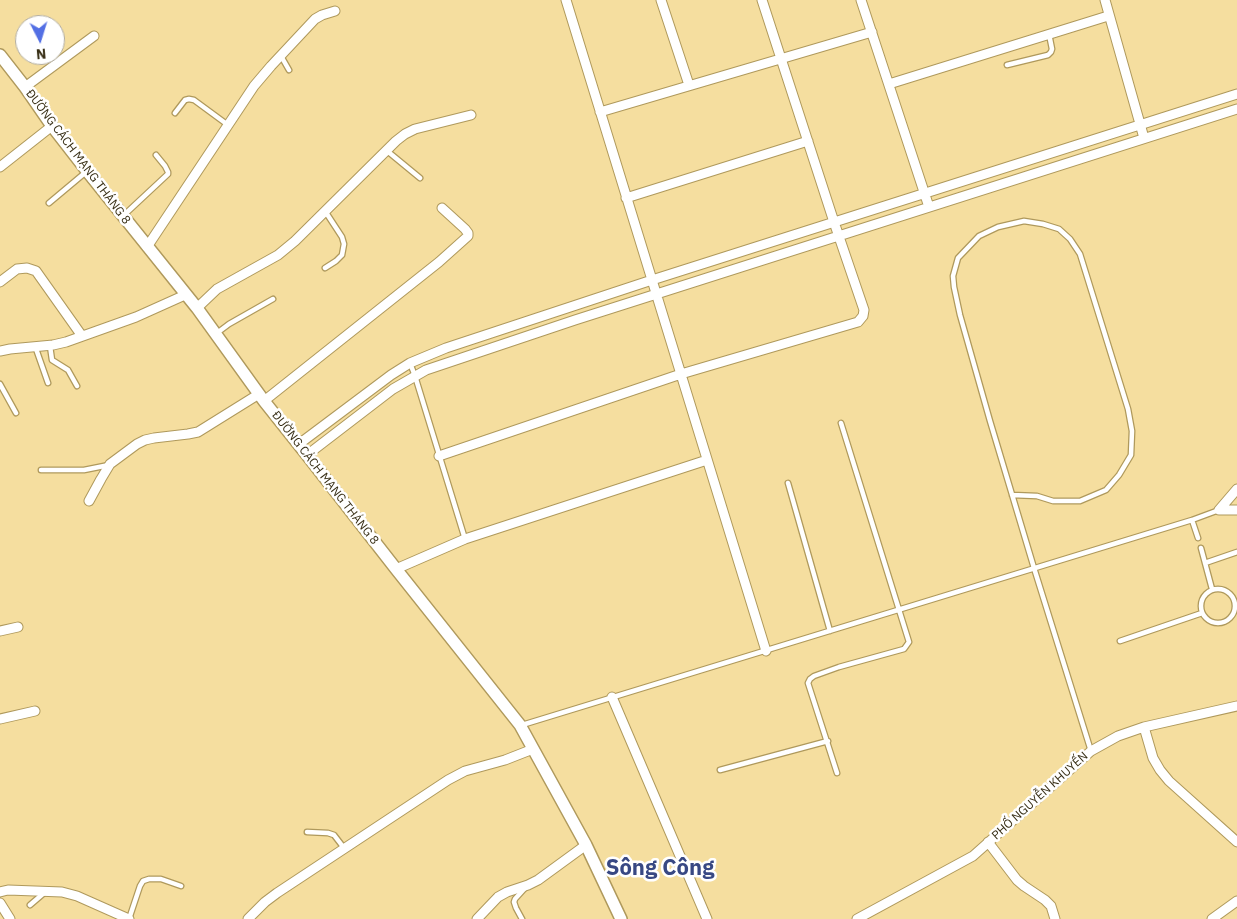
<!DOCTYPE html>
<meta charset="utf-8">
<style>
body{margin:0}
#map{position:relative;width:1237px;height:919px;overflow:hidden;background:#f5de9f;font-family:"IBM Plex Sans",sans-serif}
canvas{display:block}
.north{position:absolute;left:15px;top:15px;width:50px;height:50px;box-sizing:border-box;background:#fff;border:1px solid #afaba1;border-radius:50%;rotate:175deg;font-size:14px;font-weight:700;line-height:20px;text-align:center;color:#372e15}
.north::after{content:'';display:block;margin:auto;width:18px;height:22px;background:#536fe4;clip-path:polygon(50% 0,100% 100%,50% 72%,0 100%)}
</style>
<div id="map">
<canvas width="1237" height="919"></canvas>
<div class="north">N</div>
</div>
<script>
const ctx = document.querySelector('canvas').getContext('2d');
ctx.lineJoin = 'round';
const toPath = rows => new Path2D(rows.map(r => 'M' + r).join(''));
function stroke(path, color, width, dash) { ctx.strokeStyle = color; ctx.lineWidth = width; ctx.lineCap = dash ? 'butt' : 'round'; ctx.setLineDash(dash || []); ctx.stroke(path); }
function drawText(font, color, halo, rows, align = 'center') {
  ctx.font = font + ' "IBM Plex Sans",sans-serif'; ctx.lineWidth = 5; ctx.setLineDash([]); ctx.textBaseline = 'middle'; ctx.strokeStyle = halo; ctx.fillStyle = color; for (const [text, x, y, turn = 0] of rows) {
    ctx.save(); ctx.translate(x, y); ctx.rotate((+turn || 0) * Math.PI / 180); ctx.textAlign = isNaN(turn) ? turn : align; if (halo) ctx.strokeText(text, 0, 0); ctx.fillText(text, 0, 0); ctx.restore();
  }
}
const service = toPath([
 [281,56,289,70],
 [1007,65,1048,55,1051,52,1052,49,1049,34],
 [175,113,185,100,189,99,194,100,228,125],
 [386,150,420,178],
 [49,203,86,172],
 [325,211,342,237,344,244,342,255,336,261,325,268],
 [123,216,168,174,168,172,165,166,156,155],
 [217,333,229,324,273,299],
 [35,346,48,383],
 [50,346,52,360,68,370,77,386],
 [410,363,415,376,465,539],
 [0,384,16,413],
 [41,470,84,470,109,465],
 [788,483,830,631],
 [1012,495,1037,496,1053,501,1080,501,1106,490,1119,475,1131,455,1132,431,1128,409,1080,254,1070,239,1059,229,1043,224,1024,221,998,227,979,236,958,258,953,276,954,287,960,315,990,421,1034,568,1091,751],
 [1192,520,1198,538],
 [1201,548,1212,589],
 [1205,563,1237,552],
 '1201 606a17 17 0 1 1 34 0a17 17 0 1 1-34 0Z',
 [1120,641,1202,613],
 [522,725,1192,520,1219,510],
 [720,770,828,741],
 [837,773,808,683,810,679,814,676,839,667,904,649,909,642,841,423],
 [307,832,328,833,334,835,344,848],
 [30,905,44,893],
 [129,919,140,886,143,881,149,879,161,879,181,886],
 [522,919,516,908,514,902,515,899,525,888]
]);
const minor = toPath([
 [566,0,766,651],
 [661,0,689,85],
 [861,0,929,207],
 [1105,0,1144,138],
 [889,84,1108,16],
 [25,87,94,36],
 [600,112,872,32],
 [0,167,52,126],
 [626,198,808,141],
 [147,247,254,86,271,66,315,19,322,15,335,11],
 [0,282,17,269,27,268,36,271,82,336],
 [197,308,217,289,278,255,295,241,396,141,405,134,415,129,471,115],
 [0,351,10,349,53,345,66,342,136,317,185,295],
 [264,401,439,262,468,236,468,233,465,229,442,208],
 [299,444,391,375,410,363,446,348,652,280,1237,94],
 [307,455,393,389,426,370,575,320,1237,109],
 [439,456,681,374,858,322,863,316,864,310,834,222,762,0],
 [89,501,101,479,110,464,137,444,145,440,154,438,188,434,198,432,259,394],
 [1219,510,1237,489],
 [1219,510,1237,510],
 [396,569,465,539,707,460],
 [0,631,18,627],
 [612,697,707,919],
 [0,719,35,711],
 [1144,727,1153,758,1160,770,1169,781,1237,842],
 [988,842,1017,880,1024,886,1045,900,1051,906,1055,919],
 [0,892,8,890,62,892,77,896,129,919],
 [0,903,10,919],
 [248,919,265,902,277,893,448,780,465,771,505,760,533,749],
 [477,919,498,897,507,892,528,885,538,880,586,845],
 [857,919,973,856,1091,751,1118,736,1144,727,1237,706],
 [1212,919,1237,901]
]);
const tertiary = toPath([
 [0,55,25,87,52,126,87,171,197,308,264,401,307,455,396,569,520,725,586,845,621,919]
]);
stroke(service, '#af995c', 7);
stroke(minor, '#af995c', 11);
stroke(tertiary, '#af995c', 14);
stroke(service, '#fff', 4.5);
stroke(minor, '#fff', 9);
stroke(tertiary, '#fff', 11);
drawText('12px', '#372e15', '#fff', [
 ["ĐƯỜNG CÁCH MẠNG THÁNG 8",78,157,53],
 ["ĐƯỜNG CÁCH MẠNG THÁNG 8",325,478,52],
 ["PHỐ NGUYỄN KHUYẾN",1040,796,-42]
]);
drawText('bold 22px', '#384883', '#fff', [
 ["Sông Công",660,869]
]);
</script>
